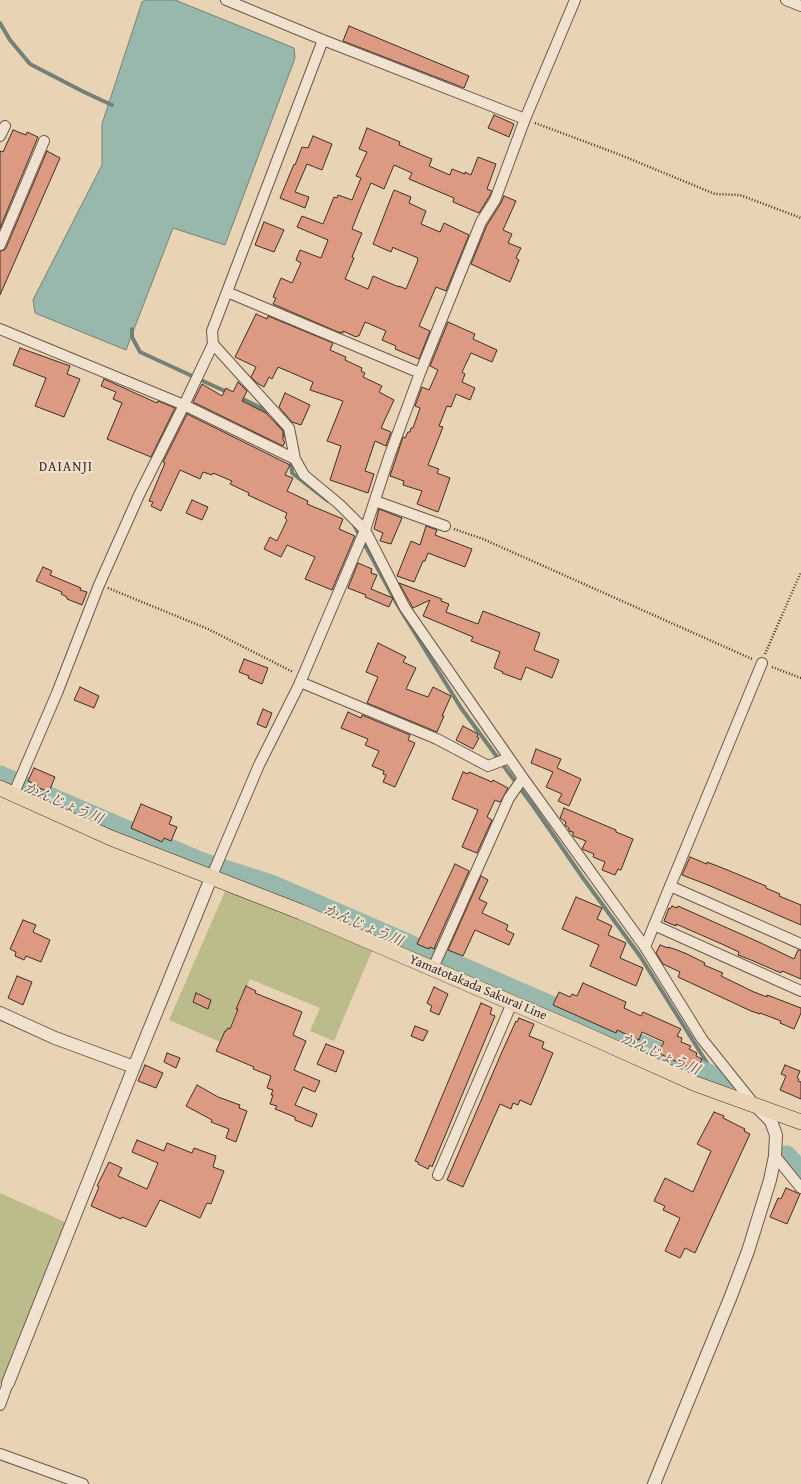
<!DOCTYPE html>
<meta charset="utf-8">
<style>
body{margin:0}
canvas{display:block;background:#e9d3b5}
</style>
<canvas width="801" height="1484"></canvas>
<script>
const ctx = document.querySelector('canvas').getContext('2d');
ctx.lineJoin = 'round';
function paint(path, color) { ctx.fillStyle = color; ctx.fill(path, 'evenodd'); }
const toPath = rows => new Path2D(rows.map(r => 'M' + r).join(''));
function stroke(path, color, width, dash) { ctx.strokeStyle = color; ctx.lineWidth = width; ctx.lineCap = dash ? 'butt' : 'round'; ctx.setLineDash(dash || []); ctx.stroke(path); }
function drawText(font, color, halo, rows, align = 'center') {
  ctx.font = font + ' "Gentium Book Plus","Noto Serif JP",serif'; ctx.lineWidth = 4; ctx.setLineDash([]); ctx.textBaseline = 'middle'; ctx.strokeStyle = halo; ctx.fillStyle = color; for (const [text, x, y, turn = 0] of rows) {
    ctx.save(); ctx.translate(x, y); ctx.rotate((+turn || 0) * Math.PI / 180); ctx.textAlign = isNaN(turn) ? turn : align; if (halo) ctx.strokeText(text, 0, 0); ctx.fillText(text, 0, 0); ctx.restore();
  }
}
paint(toPath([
 [226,889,372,951,334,1041,310,1031,320,1008,250,979,223,1043,169,1020],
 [0,1193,65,1222,0,1385]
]), '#bcbb8a');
const water = toPath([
 [145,0,175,0,294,48,295,58,225,245,173,228,126,350,35,313,33,300,102,165,102,124,142,2,145,0]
]);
paint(water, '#97b8ab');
stroke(water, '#748176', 1);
stroke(toPath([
 [0,23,10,40,30,64,84,92,112,105],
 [132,329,132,337,140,352,229,393],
 [239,397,269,412],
 [275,418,288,441],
 [291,458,292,473,328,501],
 [354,525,397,604,461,708,534,807,583,878,640,956,717,1079]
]), '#748176', 4);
stroke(toPath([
 [0,777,202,864,271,886,717,1079,722,1084],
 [786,1157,801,1174]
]), '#97b8ab', 23);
const building = toPath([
 [349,26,469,76,464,88,343,41,349,26],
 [494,115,514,124,509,137,488,128,494,115],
 [367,128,400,142,399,145,432,159,429,166,450,175,452,169,465,174,465,172,471,175,478,157,496,164,487,189,492,191,489,197,479,213,453,202,454,198,409,179,412,173,394,165,384,189,371,183,362,204,352,229,362,233,352,257,354,258,345,279,368,289,373,276,399,287,399,286,406,289,418,260,417,259,418,258,394,248,393,247,391,252,373,244,394,190,411,197,409,203,426,211,421,224,440,232,444,223,469,235,446,291,436,287,419,326,430,331,419,359,395,349,396,346,382,340,386,331,365,322,359,336,357,336,356,337,343,331,343,333,338,332,273,304,276,298,273,297,281,278,292,283,301,263,296,260,300,250,321,258,328,240,297,227,302,216,323,224,334,197,337,198,338,195,352,200,361,178,356,176,367,152,359,149,367,128],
 [13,130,26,135,27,132,38,137,0,228,0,151,3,152,13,130],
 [313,136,332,144,322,170,307,164,295,192,309,197,305,208,280,198,294,164,295,165,302,147,308,148,313,136],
 [47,151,60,158,0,295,0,251,4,250,6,248,47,151],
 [504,196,516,201,503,230,512,234,508,243,521,248,516,258,519,260,510,282,471,264,487,225,501,203,504,196],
 [264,222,284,230,274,252,255,245,264,222],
 [256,314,267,319,268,316,333,343,330,350,346,357,345,360,362,368,361,371,365,373,363,377,382,386,379,392,394,400,381,428,391,432,386,446,375,441,365,471,374,474,368,493,330,480,341,446,327,441,343,401,310,390,313,382,278,367,272,379,269,377,264,387,257,383,251,377,256,367,235,357,256,314],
 [448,322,475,334,473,339,497,350,492,362,471,353,462,372,465,374,462,382,475,388,470,400,456,394,451,407,447,406,439,426,443,427,428,465,439,469,437,473,450,478,438,512,417,504,422,491,403,485,404,481,390,476,403,437,405,438,408,432,410,432,411,428,413,428,420,408,415,406,422,387,429,390,438,370,430,366,448,322],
 [20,348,70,366,67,374,80,379,64,417,35,406,46,378,13,365,20,348],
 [104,379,157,403,158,401,175,408,151,457,107,439,122,403,113,399,116,392,101,386,104,379],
 [238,382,247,391,242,401,266,413,283,431,283,440,285,442,283,446,193,402,202,384,222,396,226,388,233,392,238,382],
 [285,393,310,405,301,425,292,422,279,407,285,393],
 [187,414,290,465,285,475,293,478,287,491,308,501,307,504,343,519,339,529,355,536,332,590,305,579,315,557,287,545,281,557,264,549,270,537,277,541,287,520,285,518,287,513,248,495,249,493,230,484,232,481,213,473,212,475,203,472,200,479,180,470,161,511,151,506,153,502,149,501,165,463,163,462,187,414],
 [192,500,208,507,202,520,186,513,192,500],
 [379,509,402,518,391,544,380,541,383,533,374,529,379,509],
 [426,526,437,530,435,535,472,549,465,567,428,553,425,561,423,561,414,582,397,576,411,541,420,545,426,526],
 [358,563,372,569,371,573,377,575,371,589,393,598,389,607,365,597,366,595,348,588,358,563],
 [43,567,52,571,50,575,81,588,80,590,87,592,82,605,67,599,67,597,61,594,62,592,36,581,43,567],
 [399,583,442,599,441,601,449,604,446,612,478,624,483,611,540,633,534,650,559,660,552,678,526,667,521,680,502,673,503,672,494,668,500,652,471,641,473,637,423,616,430,600,413,608,399,583],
 [378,643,406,657,403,662,416,668,406,689,428,697,433,687,451,696,442,716,444,716,437,732,367,703,378,677,366,672,378,643],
 [244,659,268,668,262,684,248,678,249,676,239,672,244,659],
 [80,687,99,696,94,708,74,700,80,687],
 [263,709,272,713,266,728,257,724,263,709],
 [348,712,361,718,362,715,410,735,408,740,415,743,395,787,383,782,386,775,383,774,384,771,372,766,379,751,365,745,368,739,341,728,348,712],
 [463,726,478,734,477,737,479,738,473,749,456,740,463,726],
 [536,749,561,759,557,768,581,779,569,806,558,801,562,794,546,787,553,772,531,763,536,749],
 [34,768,55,777,49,792,37,787,38,785,28,781,34,768],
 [463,772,468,774,469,772,492,782,493,780,508,788,501,801,499,802,495,800,487,817,492,820,477,853,462,847,478,810,452,799,463,772],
 [141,804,172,817,169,824,177,827,171,841,164,838,162,842,131,828,141,804],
 [564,808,616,830,616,832,633,839,621,870,618,869,615,875,602,870,605,862,593,857,594,854,582,849,586,841,573,836,573,832,569,831,569,828,565,825,566,822,560,818,564,808],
 [690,857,707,864,707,862,725,869,766,886,766,888,780,894,779,896,801,905,801,925,708,885,682,875,690,857],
 [455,864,469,871,436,944,434,949,430,947,429,949,417,944,455,864],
 [481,876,488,880,479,899,487,903,482,913,508,925,506,930,514,934,509,945,475,930,463,956,448,950,481,876],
 [576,897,602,908,597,919,612,926,608,935,626,943,620,958,643,968,636,986,590,966,599,945,562,929,576,897],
 [672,906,677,908,678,906,761,943,794,959,798,950,801,950,801,979,782,971,781,973,751,960,738,955,739,952,724,945,676,924,676,926,664,921,669,908,670,909,672,906],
 [23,920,36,925,33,932,50,940,41,962,26,956,24,960,15,956,16,952,10,949,23,920],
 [660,945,668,948,668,947,677,950,687,954,705,963,704,965,723,973,721,976,754,992,767,997,767,995,801,1008,801,1013,794,1029,780,1023,781,1021,760,1013,760,1014,751,1011,678,977,680,972,663,964,656,953,660,945],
 [17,976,32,982,23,1005,8,998,17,976],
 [583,983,626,1002,624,1008,641,1016,643,1012,681,1029,677,1036,682,1038,681,1042,691,1046,689,1049,697,1053,696,1056,702,1059,697,1071,658,1053,664,1042,642,1032,639,1040,617,1030,616,1033,553,1005,559,992,570,997,572,994,577,996,583,983],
 [246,986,256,991,255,993,302,1012,293,1035,306,1041,294,1070,320,1081,315,1092,303,1087,295,1105,317,1114,312,1127,295,1120,295,1117,275,1109,277,1106,270,1104,273,1095,271,1095,273,1090,267,1088,271,1076,253,1069,254,1067,216,1051,225,1031,226,1031,228,1028,230,1029,238,1009,236,1009,246,986],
 [434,987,448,994,439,1015,430,1011,432,1006,427,1003,434,987],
 [196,993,211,1000,208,1009,193,1002,196,993],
 [481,1003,492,1008,490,1014,495,1016,432,1167,430,1165,428,1169,418,1164,418,1162,415,1161,481,1003],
 [519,1018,534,1024,529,1036,544,1042,542,1048,553,1053,531,1105,520,1100,518,1105,513,1103,511,1109,500,1104,463,1187,447,1180,501,1054,516,1021,517,1022,519,1018],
 [415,1026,428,1031,423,1041,411,1036,415,1026],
 [326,1044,344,1051,336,1072,317,1064,326,1044],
 [167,1053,180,1058,176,1068,164,1062,167,1053],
 [145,1065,163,1073,156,1088,138,1081,145,1065],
 [785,1065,800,1071,797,1078,799,1079,798,1081,801,1082,801,1099,780,1090,786,1076,781,1074,785,1065],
 [197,1085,218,1097,240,1105,239,1108,247,1111,236,1142,226,1138,229,1129,211,1122,212,1120,186,1106,197,1085],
 [714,1112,724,1116,723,1118,745,1129,744,1131,750,1134,695,1253,685,1248,680,1258,665,1251,680,1218,663,1210,665,1206,654,1201,665,1178,693,1192,711,1151,697,1144,714,1112],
 [137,1140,164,1151,167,1143,192,1153,194,1148,216,1156,213,1167,224,1171,211,1204,207,1203,200,1218,160,1200,146,1227,122,1217,121,1219,91,1206,99,1187,97,1186,109,1162,122,1168,118,1176,147,1189,158,1163,132,1152,137,1140],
 [786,1188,800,1194,787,1224,770,1217,778,1198,781,1199,786,1188]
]);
paint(building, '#db9a81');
stroke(building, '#3f2f27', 1);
const minor = toPath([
 [226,0,323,40,525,119],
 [786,0,801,6],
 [0,136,5,126],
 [0,245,44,141],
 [227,292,420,373],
 [0,329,184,405,295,459],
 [213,344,289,428,295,459,304,475,339,504,365,530,405,608,523,778,645,947,702,1039,754,1104],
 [375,501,445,526],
 [300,682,437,739,488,766,509,758],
 [14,793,57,693,99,585,139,495,184,405,213,344,212,331,323,40],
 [211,878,259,765,299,685,365,530,389,457,420,373,481,222,495,200,525,119,575,0],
 [670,886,801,944],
 [654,925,801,991],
 [645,947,762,663],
 [433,968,509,798,523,778],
 [775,1156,801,1188],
 [438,1175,512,1003],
 [0,1405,8,1383],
 [0,1454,83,1484]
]);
const tertiary = toPath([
 [0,1013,55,1038,134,1067],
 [8,1383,134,1067,211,878],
 [654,1484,731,1296,748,1251,770,1180,775,1156,776,1135,771,1121,757,1107]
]);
const primary = toPath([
 [0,788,111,838,301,912,580,1032,696,1084,801,1122]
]);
stroke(minor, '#6a584a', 12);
stroke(tertiary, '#6a584a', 14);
stroke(primary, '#3f2f27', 16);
stroke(toPath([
 [535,123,618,154,715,194,740,195,801,218],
 [454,529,483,539,752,659],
 [108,588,208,629,293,672],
 [765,654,801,572],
 [772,667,801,678]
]), '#3f2f27', 2.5, [1, 2]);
stroke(minor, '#f1e2cf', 10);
stroke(tertiary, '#f1e2cf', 12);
stroke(primary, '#e9d3b5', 15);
drawText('13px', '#3f2f27', '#f1e2cf', [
 ["Yamatotakada Sakurai Line",478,988,23]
]);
ctx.letterSpacing = '1px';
drawText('14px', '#3f2f27', '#f1e2cf', [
 ["DAIANJI",66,467]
]);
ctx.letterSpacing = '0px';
drawText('italic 14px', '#514a41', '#f1e2cf', [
 ["かんじょう川",63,804,23],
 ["かんじょう川",363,926,23],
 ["かんじょう川",660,1055,23]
]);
</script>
